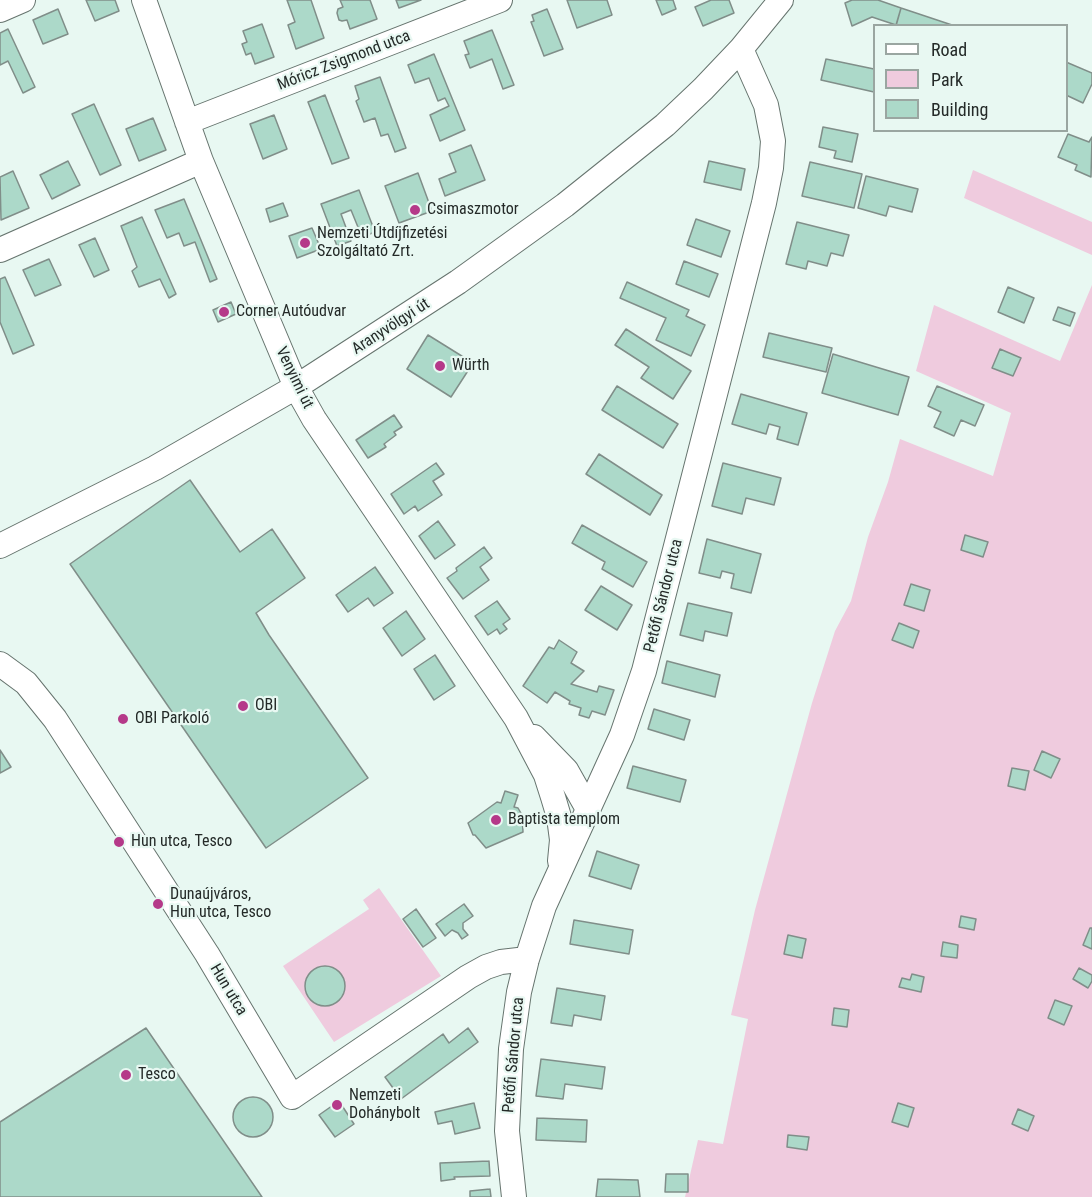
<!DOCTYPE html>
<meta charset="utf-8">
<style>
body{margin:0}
#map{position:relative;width:1092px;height:1197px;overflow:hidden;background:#e8f8f2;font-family:"Roboto Condensed",sans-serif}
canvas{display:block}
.legend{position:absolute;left:873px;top:24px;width:195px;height:108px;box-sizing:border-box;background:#e8f8f2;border:2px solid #9aa6a1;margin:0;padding:8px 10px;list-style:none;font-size:18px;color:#242a28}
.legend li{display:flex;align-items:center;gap:12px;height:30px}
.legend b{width:30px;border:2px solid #9aa6a1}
</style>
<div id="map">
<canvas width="1092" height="1197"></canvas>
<ul class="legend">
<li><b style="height:8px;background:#fff"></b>Road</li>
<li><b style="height:16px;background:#efcbde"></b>Park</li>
<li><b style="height:16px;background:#acd9c9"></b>Building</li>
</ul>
</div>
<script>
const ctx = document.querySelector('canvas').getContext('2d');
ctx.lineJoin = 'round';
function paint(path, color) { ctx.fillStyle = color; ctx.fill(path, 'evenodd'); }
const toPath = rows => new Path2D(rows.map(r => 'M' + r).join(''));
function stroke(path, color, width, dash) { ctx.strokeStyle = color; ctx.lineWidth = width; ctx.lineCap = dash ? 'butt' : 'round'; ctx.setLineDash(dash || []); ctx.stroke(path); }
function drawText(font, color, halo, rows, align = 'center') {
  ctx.font = font + ' "Roboto Condensed",sans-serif'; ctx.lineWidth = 4.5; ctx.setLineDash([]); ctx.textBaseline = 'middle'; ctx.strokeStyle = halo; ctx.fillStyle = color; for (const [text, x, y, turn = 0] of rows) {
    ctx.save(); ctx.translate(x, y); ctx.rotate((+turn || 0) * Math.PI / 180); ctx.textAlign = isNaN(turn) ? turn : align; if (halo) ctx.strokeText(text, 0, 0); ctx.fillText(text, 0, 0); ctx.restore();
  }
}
paint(toPath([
 [973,170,1092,222,1092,255,964,198],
 [1092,285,1092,1197,685,1197,698,1140,723,1144,748,1019,731,1015,755,910,812,703,835,631,851,601,868,537,888,482,900,439,993,476,1011,413,916,371,934,305,1060,361],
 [379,888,441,976,334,1042,283,966,369,909,363,900]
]), '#efcbde');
const building = toPath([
 [86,0,115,0,119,11,95,21,86,0],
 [287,0,311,0,324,38,296,49,288,25,295,22,287,0],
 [340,0,370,0,377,19,350,29,347,20,342,21,339,20,337,13,338,9,343,7,340,0],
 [396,0,421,0,399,8,396,0],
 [567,0,607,0,612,15,577,28,567,0],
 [656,0,673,0,676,9,662,15,656,0],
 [711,0,729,0,734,13,703,26,695,7,711,0],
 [852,0,878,0,901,8,896,25,872,17,852,26,845,3,852,0],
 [901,8,955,26,896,26,901,8],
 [58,9,68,34,43,44,33,20,58,9],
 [547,9,563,49,544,56,531,22,534,21,532,15,547,9],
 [262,24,274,57,255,64,251,53,246,55,242,44,247,42,243,31,262,24],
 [8,29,35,87,23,93,8,61,0,65,0,33,8,29],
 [492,30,514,85,503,89,492,59,470,68,465,55,469,54,464,41,492,30],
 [434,54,465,130,440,141,430,115,449,106,445,98,438,101,429,78,415,83,408,65,434,54],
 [826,59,874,69,874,92,821,80,826,59],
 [1066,62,1092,73,1092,84,1083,103,1066,95,1066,62],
 [380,77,406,148,395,152,388,134,381,136,375,118,364,122,356,101,359,99,355,86,380,77],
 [325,95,349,158,332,164,308,102,325,95],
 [94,104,121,165,100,175,72,114,94,104],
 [274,115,287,149,263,159,250,124,274,115],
 [153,118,166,150,139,161,126,129,153,118],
 [823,127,858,134,852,162,834,158,836,151,819,147,823,127],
 [1068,134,1089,142,1092,137,1091,177,1075,170,1077,165,1058,157,1068,134],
 [471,145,485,180,445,196,439,179,456,172,449,154,471,145],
 [68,161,80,185,52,199,40,175,68,161],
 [709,161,745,169,741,190,704,182,709,161],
 [810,162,862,174,854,208,802,196,810,162],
 [13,171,29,208,1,220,0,177,13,171],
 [418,173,432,211,399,223,385,186,418,173],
 [866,176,918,189,912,212,889,206,886,216,858,208,866,176],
 [359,190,375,232,362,237,351,210,341,214,351,241,337,246,321,204,359,190],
 [184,199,217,279,210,282,195,242,184,246,179,233,167,238,155,210,184,199],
 [283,203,288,216,270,222,266,209,283,203],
 [142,217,176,294,169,298,160,279,139,287,132,271,137,267,121,226,142,217],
 [696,219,730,231,721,257,687,245,696,219],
 [797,222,849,235,843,256,831,253,827,266,808,261,806,269,786,264,797,222],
 [312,228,321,249,297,258,289,236,312,228],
 [95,238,109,270,94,277,79,245,95,238],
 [49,259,61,285,35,296,23,270,49,259],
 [684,261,718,274,709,297,676,284,684,261],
 [5,277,34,345,13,354,0,322,0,279,5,277],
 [627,282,689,310,686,316,705,325,691,356,656,340,666,318,620,298,627,282],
 [1008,287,1034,298,1024,323,998,312,1008,287],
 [231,302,236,314,218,322,213,310,231,302],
 [1058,307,1075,313,1070,326,1053,320,1058,307],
 [626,329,691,371,673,399,641,378,649,367,615,345,626,329],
 [769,333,832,348,826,372,763,357,769,333],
 [428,335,473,363,451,397,407,369,428,335],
 [1000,349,1021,358,1013,376,992,368,1000,349],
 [833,354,909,377,898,415,822,393,833,354],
 [617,386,678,424,663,448,602,410,617,386],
 [937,386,984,405,975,426,961,420,954,436,934,427,941,412,928,406,937,386],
 [741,394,807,413,798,445,777,439,780,427,769,424,766,434,732,424,741,394],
 [394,415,402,427,394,432,396,435,384,444,386,447,368,458,356,440,394,415],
 [599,454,662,495,650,515,586,474,599,454],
 [436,463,444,474,433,481,442,495,418,511,415,506,404,514,391,494,436,463],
 [723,463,781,478,774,505,746,498,742,514,712,506,723,463],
 [190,480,240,552,272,529,305,578,256,613,269,635,368,778,266,848,70,564,190,480],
 [438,521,455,545,435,559,419,536,438,521],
 [582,525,647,562,633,587,602,569,605,562,572,543,582,525],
 [965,535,988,542,983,557,961,550,965,535],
 [707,539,761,554,751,593,731,588,734,574,722,571,720,578,699,573,707,539],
 [484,547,492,558,480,567,489,580,463,599,447,578,457,571,456,568,484,547],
 [375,567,393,593,374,606,368,598,348,612,336,595,375,567],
 [911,584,930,590,924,611,904,605,911,584],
 [601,586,632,605,617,630,585,610,601,586],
 [497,601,510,619,503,624,507,629,500,634,497,629,488,635,475,616,497,601],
 [688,603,732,613,727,636,705,631,703,641,680,635,688,603],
 [406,611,425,639,402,656,383,628,406,611],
 [899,623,919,631,913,648,892,640,899,623],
 [559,640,577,652,571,663,584,671,571,684,597,692,599,686,614,690,605,715,592,711,589,718,579,715,581,708,569,704,570,701,555,692,547,703,523,686,549,647,554,649,559,640],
 [435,655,455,686,434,700,414,669,435,655],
 [667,661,720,675,715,697,662,683,667,661],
 [654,709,690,720,684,740,648,729,654,709],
 [0,750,11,767,0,773,0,750],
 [1042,751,1060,759,1051,778,1034,770,1042,751],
 [633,766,686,780,680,802,627,788,633,766],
 [1012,768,1029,771,1025,790,1008,786,1012,768],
 [505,791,518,795,514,807,518,808,522,815,523,832,486,848,475,835,473,835,468,823,497,802,501,803,505,791],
 [597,851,639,865,631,889,589,876,597,851],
 [464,904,473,916,463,923,463,929,468,935,462,939,458,933,452,930,445,936,436,924,464,904],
 [416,909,436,938,423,947,403,919,416,909],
 [961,916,976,919,974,930,959,927,961,916],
 [574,920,633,930,629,954,570,944,574,920],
 [1090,928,1092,928,1092,949,1083,945,1090,928],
 [788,935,806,939,802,958,784,954,788,935],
 [943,942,958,945,957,958,941,956,943,942],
 '305 986a20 20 0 1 1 40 0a20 20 0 1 1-40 0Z',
 [1079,968,1092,975,1092,981,1088,988,1073,979,1079,968],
 [912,974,924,977,921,992,899,987,902,978,910,980,912,974],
 [557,988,605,996,601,1020,574,1015,572,1026,551,1023,557,988],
 [1055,1000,1072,1006,1064,1025,1048,1018,1055,1000],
 [834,1008,849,1010,847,1027,832,1025,834,1008],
 [146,1028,262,1197,0,1197,0,1122,146,1028],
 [468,1028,478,1042,401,1099,385,1077,443,1034,449,1043,468,1028],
 [541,1059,605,1067,602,1089,565,1084,563,1099,536,1096,541,1059],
 '233 1117a20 20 0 1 1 40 0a20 20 0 1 1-40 0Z',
 [339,1101,354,1124,335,1137,319,1115,339,1101],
 [474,1103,480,1128,455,1134,452,1121,438,1124,435,1112,474,1103],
 [898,1103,914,1108,908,1127,892,1122,898,1103],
 [1018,1109,1034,1116,1028,1131,1012,1124,1018,1109],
 [537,1118,587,1120,586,1142,536,1140,537,1118],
 [788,1135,809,1137,807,1150,787,1147,788,1135],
 [489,1161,490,1176,454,1177,455,1179,441,1181,440,1163,489,1161],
 [666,1174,688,1174,688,1192,665,1192,666,1174],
 [598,1179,638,1180,640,1197,596,1197,598,1179],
 [490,1189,491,1197,470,1197,470,1191,490,1189]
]);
paint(building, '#acd9c9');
stroke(building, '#808e89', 1.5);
const minor = toPath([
 [144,0,201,161,296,387,314,419,516,718,546,775,553,797,559,817,562,840,560,861],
 [0,10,23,0],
 [187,122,500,0],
 [0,250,201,161],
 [0,546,155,468,296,387,458,282,565,205,665,125,703,89,741,49,781,0],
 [0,664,26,683,55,719,207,954,292,1097,468,977,486,967,501,962,527,959],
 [534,737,566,770,588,809],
 [514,1197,507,1131,511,1049,519,992,527,959,544,906,622,735,644,671,764,203,771,168,773,141,766,105,741,49]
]);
stroke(minor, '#66746e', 26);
stroke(minor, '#fff', 24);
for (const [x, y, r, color] of [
 [415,210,6,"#b53989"],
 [305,243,6,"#b53989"],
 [224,312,6,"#b53989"],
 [440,366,6,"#b53989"],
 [243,706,6,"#b53989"],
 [123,719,6,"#b53989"],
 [496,820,6,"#b53989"],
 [119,842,6,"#b53989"],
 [158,904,6,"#b53989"],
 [126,1075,6,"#b53989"],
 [337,1105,6,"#b53989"]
]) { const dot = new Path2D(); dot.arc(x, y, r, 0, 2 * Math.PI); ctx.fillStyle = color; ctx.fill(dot); stroke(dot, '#e8f8f2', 2); }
drawText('16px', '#242a28', '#e8f8f2', [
 ["Móricz Zsigmond utca",344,61,-21],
 ["Aranyvölgyi út",391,327,-33],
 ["Venyimi út",294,378,64],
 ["Petőfi Sándor utca",664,596,-76],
 ["Hun utca",228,990,59],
 ["Petőfi Sándor utca",514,1055,-85]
]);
drawText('16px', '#242a28', '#e8f8f2', [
 ["Csimaszmotor",427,210],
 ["Nemzeti Útdíjfizetési",317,234],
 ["Szolgáltató Zrt.",317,252],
 ["Corner Autóudvar",236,312],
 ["Würth",452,366],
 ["OBI",255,706],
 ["OBI Parkoló",135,719],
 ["Baptista templom",508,820],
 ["Hun utca, Tesco",131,842],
 ["Dunaújváros,",170,895],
 ["Hun utca, Tesco",170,913],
 ["Tesco",138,1075],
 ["Nemzeti",349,1096],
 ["Dohánybolt",349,1114]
], 'left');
</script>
